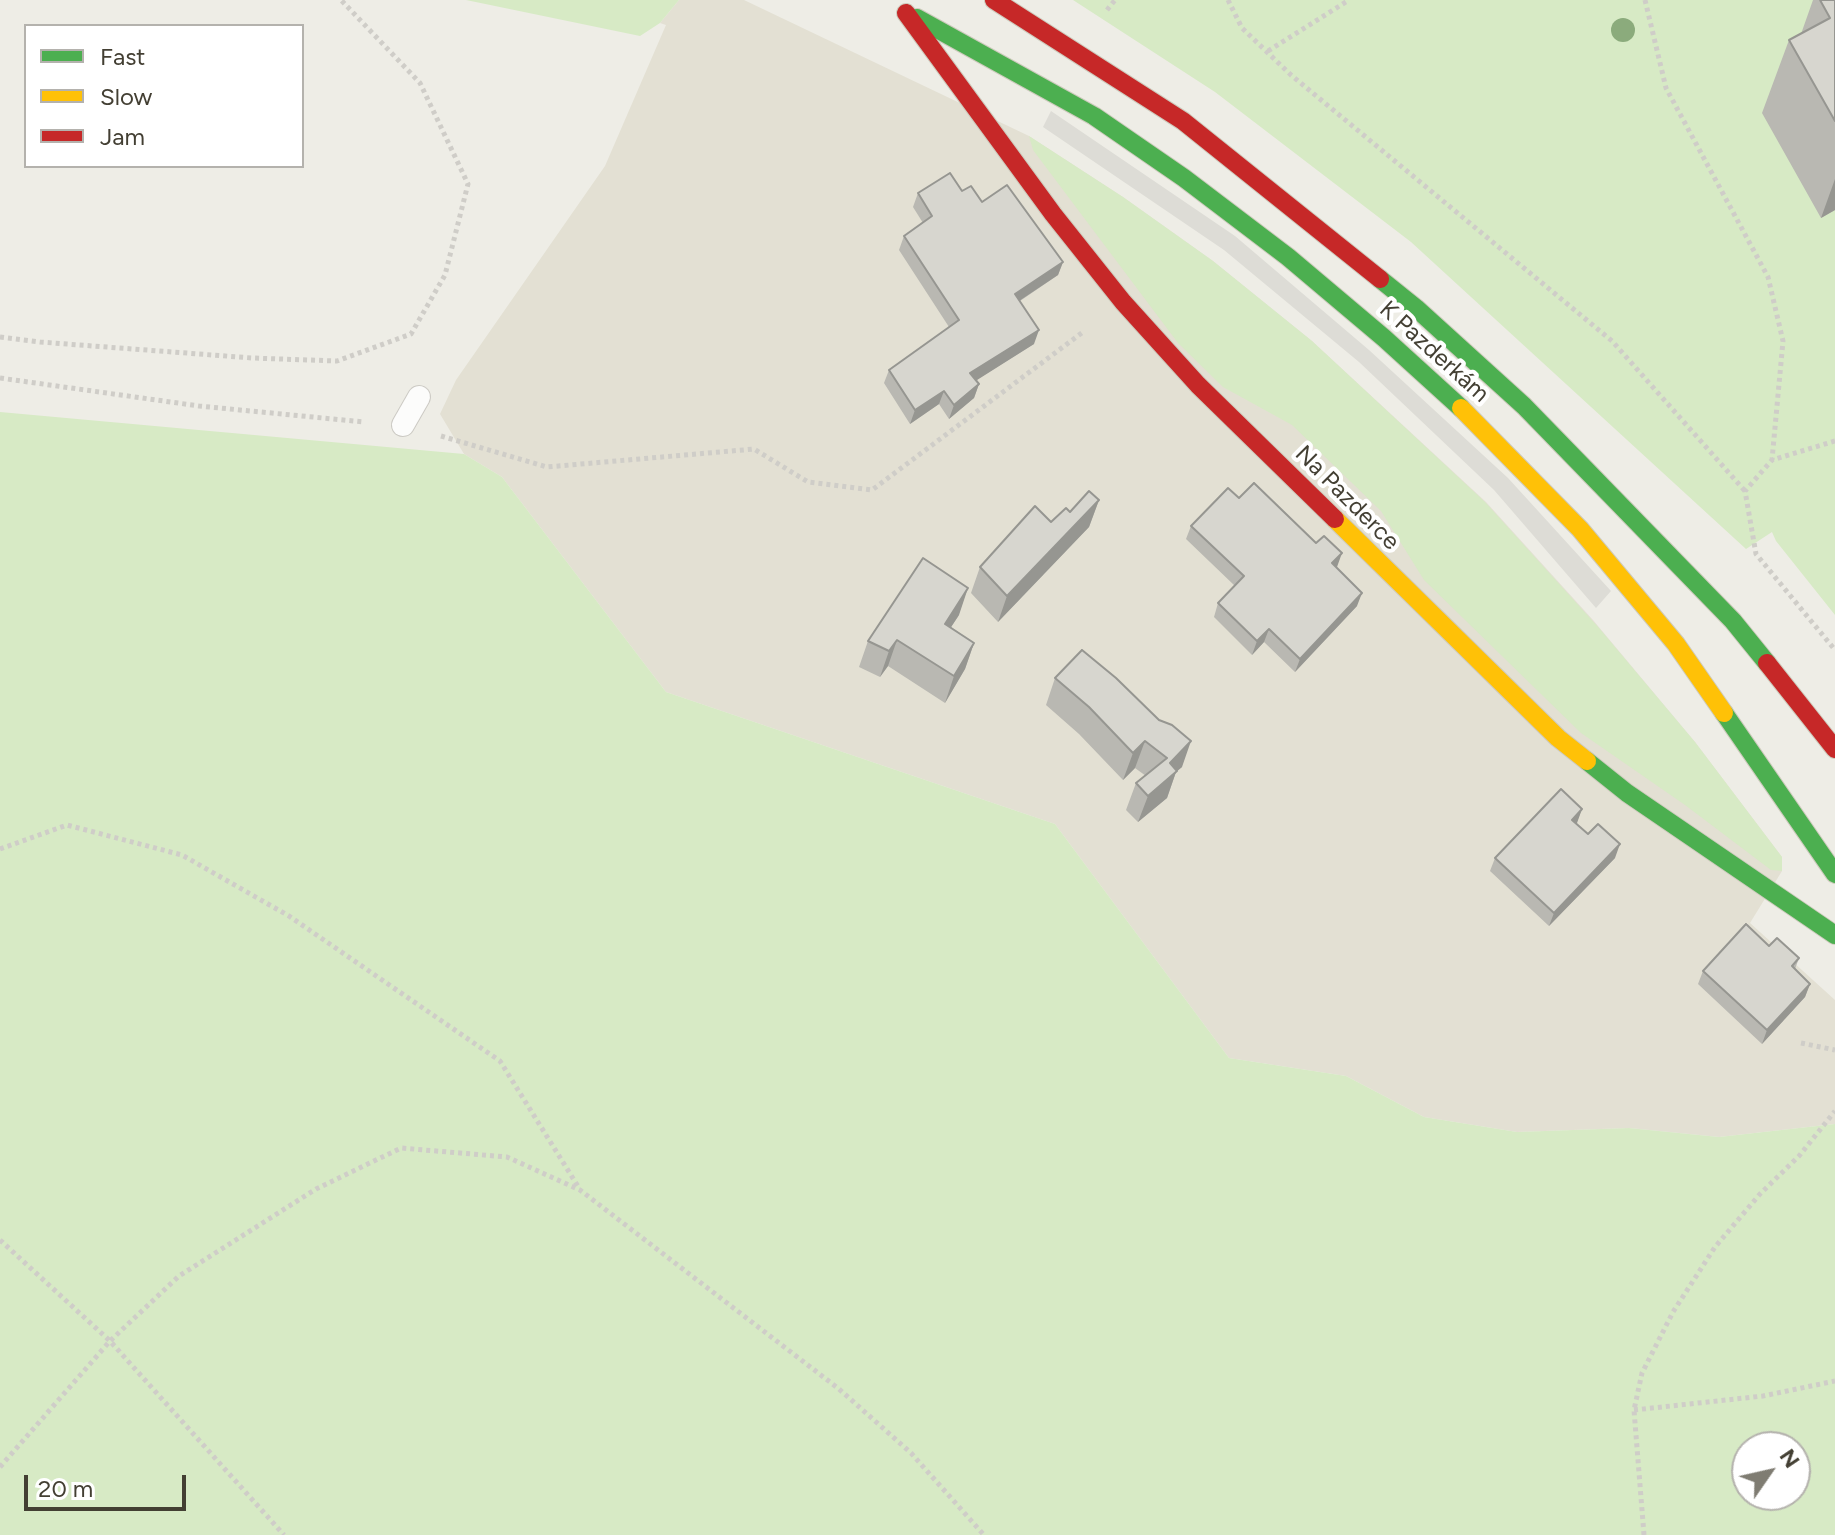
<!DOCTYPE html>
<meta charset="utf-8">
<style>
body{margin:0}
#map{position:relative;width:1835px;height:1535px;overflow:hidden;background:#eeede6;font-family:Figtree,sans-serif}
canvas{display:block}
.legend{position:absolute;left:24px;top:24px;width:280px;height:144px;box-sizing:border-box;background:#fff;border:2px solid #b4b2ad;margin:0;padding:10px 14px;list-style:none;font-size:24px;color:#433f33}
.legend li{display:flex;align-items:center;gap:16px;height:40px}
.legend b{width:40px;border:2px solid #b4b2ad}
.north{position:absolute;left:1731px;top:1431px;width:80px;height:80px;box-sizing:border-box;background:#fff;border:2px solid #b4b2ad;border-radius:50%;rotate:56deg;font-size:22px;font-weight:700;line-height:32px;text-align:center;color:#433f33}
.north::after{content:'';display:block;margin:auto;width:28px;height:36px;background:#7f7c72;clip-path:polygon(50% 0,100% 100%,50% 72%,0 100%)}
.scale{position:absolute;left:24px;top:1475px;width:162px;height:36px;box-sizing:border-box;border:4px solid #433f33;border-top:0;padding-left:10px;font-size:24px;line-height:28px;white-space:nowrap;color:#433f33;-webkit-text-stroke:6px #fff;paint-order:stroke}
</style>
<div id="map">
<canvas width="1835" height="1535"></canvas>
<ul class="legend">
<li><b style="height:10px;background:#4caf50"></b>Fast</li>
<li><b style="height:10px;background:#ffc107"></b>Slow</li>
<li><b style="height:10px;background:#c62828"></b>Jam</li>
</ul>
<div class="north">N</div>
<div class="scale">20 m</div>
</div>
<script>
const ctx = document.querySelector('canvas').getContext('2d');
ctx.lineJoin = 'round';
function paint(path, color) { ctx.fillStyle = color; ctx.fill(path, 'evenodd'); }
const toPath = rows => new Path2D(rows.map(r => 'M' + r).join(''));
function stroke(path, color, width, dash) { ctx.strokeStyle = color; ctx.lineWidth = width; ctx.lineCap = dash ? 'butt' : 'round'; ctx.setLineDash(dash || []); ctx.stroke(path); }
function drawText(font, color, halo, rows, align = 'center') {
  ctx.font = font + ' Figtree,sans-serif'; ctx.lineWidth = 8; ctx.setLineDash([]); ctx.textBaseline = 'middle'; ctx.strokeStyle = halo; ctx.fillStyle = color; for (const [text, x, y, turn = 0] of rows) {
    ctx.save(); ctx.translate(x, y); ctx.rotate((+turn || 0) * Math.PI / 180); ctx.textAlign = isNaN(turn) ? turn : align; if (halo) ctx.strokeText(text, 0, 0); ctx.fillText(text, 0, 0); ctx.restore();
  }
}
paint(toPath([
 [679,0,744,0,1029,136,1123,197,1213,261,1312,341,1486,502,1593,620,1695,742,1782,857,1782,871,1750,923,1835,1000,1835,1124,1719,1137,1629,1128,1517,1132,1424,1117,1346,1076,1229,1058,1055,824,666,692,502,477,464,454,440,414,456,380,605,166,666,25,660,23]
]), '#e3e0d3');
paint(toPath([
 [466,0,679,0,660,23,640,36],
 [1073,0,1835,0,1835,615,1776,541,1772,532,1746,549,1411,242,1215,92],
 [1029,136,1123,197,1213,261,1312,341,1485,502,1599,628,1695,742,1782,857,1782,871,1771,870,1685,805,1581,733,1424,580,1381,511,1292,425,1223,387,1178,343,1033,150],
 [0,412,464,454,502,477,666,692,1055,824,1229,1058,1346,1076,1424,1117,1517,1132,1629,1128,1719,1137,1835,1124,1835,1535,0,1535],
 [1747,1447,1795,1447,1795,1495,1747,1495]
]), '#d7eac5');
paint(toPath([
 [1051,111,1235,236,1369,350,1508,478,1611,591,1596,608,1494,490,1359,362,1224,250,1043,127]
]), '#dddcd6');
const lane = toPath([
 [403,425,419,397]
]);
const fast = toPath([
 [917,18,1094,116,1184,178,1288,257,1384,338,1461,408],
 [1380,279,1416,308,1524,406,1733,621,1767,663],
 [1724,713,1835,874],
 [1587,761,1627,793,1835,935]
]);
const slow = toPath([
 [1461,408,1580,529,1676,644,1724,713],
 [1335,519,1558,738,1587,761]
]);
const jam = toPath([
 [994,0,1183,121,1380,279],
 [906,13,1053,214,1123,302,1198,385,1335,519],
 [1767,663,1835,749]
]);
stroke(lane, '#cccac4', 24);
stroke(fast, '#cecbbd', 20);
stroke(slow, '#cecbbd', 20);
stroke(jam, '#cecbbd', 20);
stroke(toPath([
 [1228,0,1242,28,1291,75,1612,341,1745,491],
 [1645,0,1666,88,1768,277,1783,341,1772,460],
 [1107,10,1115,0],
 [1268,51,1349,0],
 [0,337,40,342,252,358,337,361,411,334,445,275,468,184,420,83,341,0],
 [0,378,199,406,364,422],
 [441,436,547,467,754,449,808,482,872,490,1083,332],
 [1835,441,1772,460,1745,491,1756,554,1835,650],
 [0,849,67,825,182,855,289,916,500,1061,579,1188],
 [1801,1043,1835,1050],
 [0,1240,110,1341,284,1535],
 [1634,1410,1763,1396,1835,1381],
 [0,1467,110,1341,179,1276,316,1189,401,1148,507,1157,580,1190,839,1389,911,1453,984,1535],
 [1644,1535,1634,1410,1642,1373,1673,1312,1715,1247,1760,1194,1799,1156,1835,1111]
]), '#cfcdc8', 5, [4, 4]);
stroke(lane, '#fcfcfb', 22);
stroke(fast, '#4caf50', 18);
stroke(slow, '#ffc107', 18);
stroke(jam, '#c62828', 18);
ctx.fillStyle = '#8bab7c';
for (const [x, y] of [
 [1623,30]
]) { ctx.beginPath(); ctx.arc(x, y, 12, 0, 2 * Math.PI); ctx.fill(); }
paint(toPath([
 [1813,0,1835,0,1835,210,1821,218,1762,113,1789,40,1801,34],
 [962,191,982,202,1063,262,1058,275,1020,301,1034,344,976,380,979,384,974,398,949,419,939,404,910,424,884,383,889,370,949,327,899,250,904,236,923,223,913,207,918,193],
 [1239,498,1336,567,1357,606,1295,672,1264,642,1252,655,1214,617,1218,603,1235,586,1186,539,1191,526],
 [1099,500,1089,527,998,622,971,593,980,567,1051,522,1070,512],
 [959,615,951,627,974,643,965,669,945,703,888,666,880,677,859,667,868,641],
 [1055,678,1182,767,1176,772,1167,798,1138,822,1126,810,1136,783,1146,776,1135,768,1123,780,1079,734,1046,705],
 [1582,809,1576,824,1615,858,1549,926,1490,871,1495,858],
 [1769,946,1799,958,1795,969,1810,984,1805,997,1762,1044,1698,984,1703,971]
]), '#b9b8b2');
paint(toPath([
 [1835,179,1835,210,1821,218],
 [1063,262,1058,275,1010,307,1015,294],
 [1039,330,1034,344,966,387,970,373],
 [979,384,974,398,949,419,954,405],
 [944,391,939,404,910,424,915,410],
 [1099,500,1089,527,998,622,1007,596],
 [1342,553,1337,567,1327,576,1332,563],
 [968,588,959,615,936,650,945,624],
 [1362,593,1357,606,1295,672,1300,659],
 [1269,629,1264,642,1252,655,1257,641],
 [897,640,888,666,880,677,889,651],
 [974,643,965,669,945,703,954,676],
 [1145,741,1135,768,1123,780,1133,753],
 [1191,741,1182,767,1176,772,1167,798,1138,822,1148,796,1170,763],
 [1582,809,1577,823,1567,834,1572,820],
 [1620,844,1615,858,1549,926,1554,913],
 [1810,984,1805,997,1762,1044,1767,1030]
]), '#969691');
const building = toPath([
 [1820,0,1835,0,1835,121,1789,40,1830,18,1820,0],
 [950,173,962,191,971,186,982,202,1007,185,1063,262,1015,294,1039,330,970,373,979,384,954,405,944,391,915,410,889,370,959,320,904,236,932,216,918,193,950,173],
 [1254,483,1316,543,1324,536,1342,553,1332,563,1362,593,1300,659,1269,629,1257,641,1218,603,1244,576,1191,526,1228,488,1239,498,1254,483],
 [1089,491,1099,500,1007,596,980,567,1035,506,1051,522,1066,508,1070,512,1089,491],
 [923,558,968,588,945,624,974,643,954,676,897,640,889,651,868,641,923,558],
 [1082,650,1116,678,1159,720,1172,725,1191,741,1170,763,1177,771,1148,796,1136,783,1167,758,1145,741,1133,753,1089,707,1055,678,1082,650],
 [1561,789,1582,809,1572,820,1588,834,1598,824,1620,844,1554,913,1495,858,1561,789],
 [1746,924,1769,946,1777,938,1799,958,1792,966,1810,984,1767,1030,1703,971,1746,924]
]);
paint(building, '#d7d6cf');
stroke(building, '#969691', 2);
drawText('24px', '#433f33', '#fff', [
 ["K Pazderkám",1434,352,42],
 ["Na Pazderce",1347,498,45]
]);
</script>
